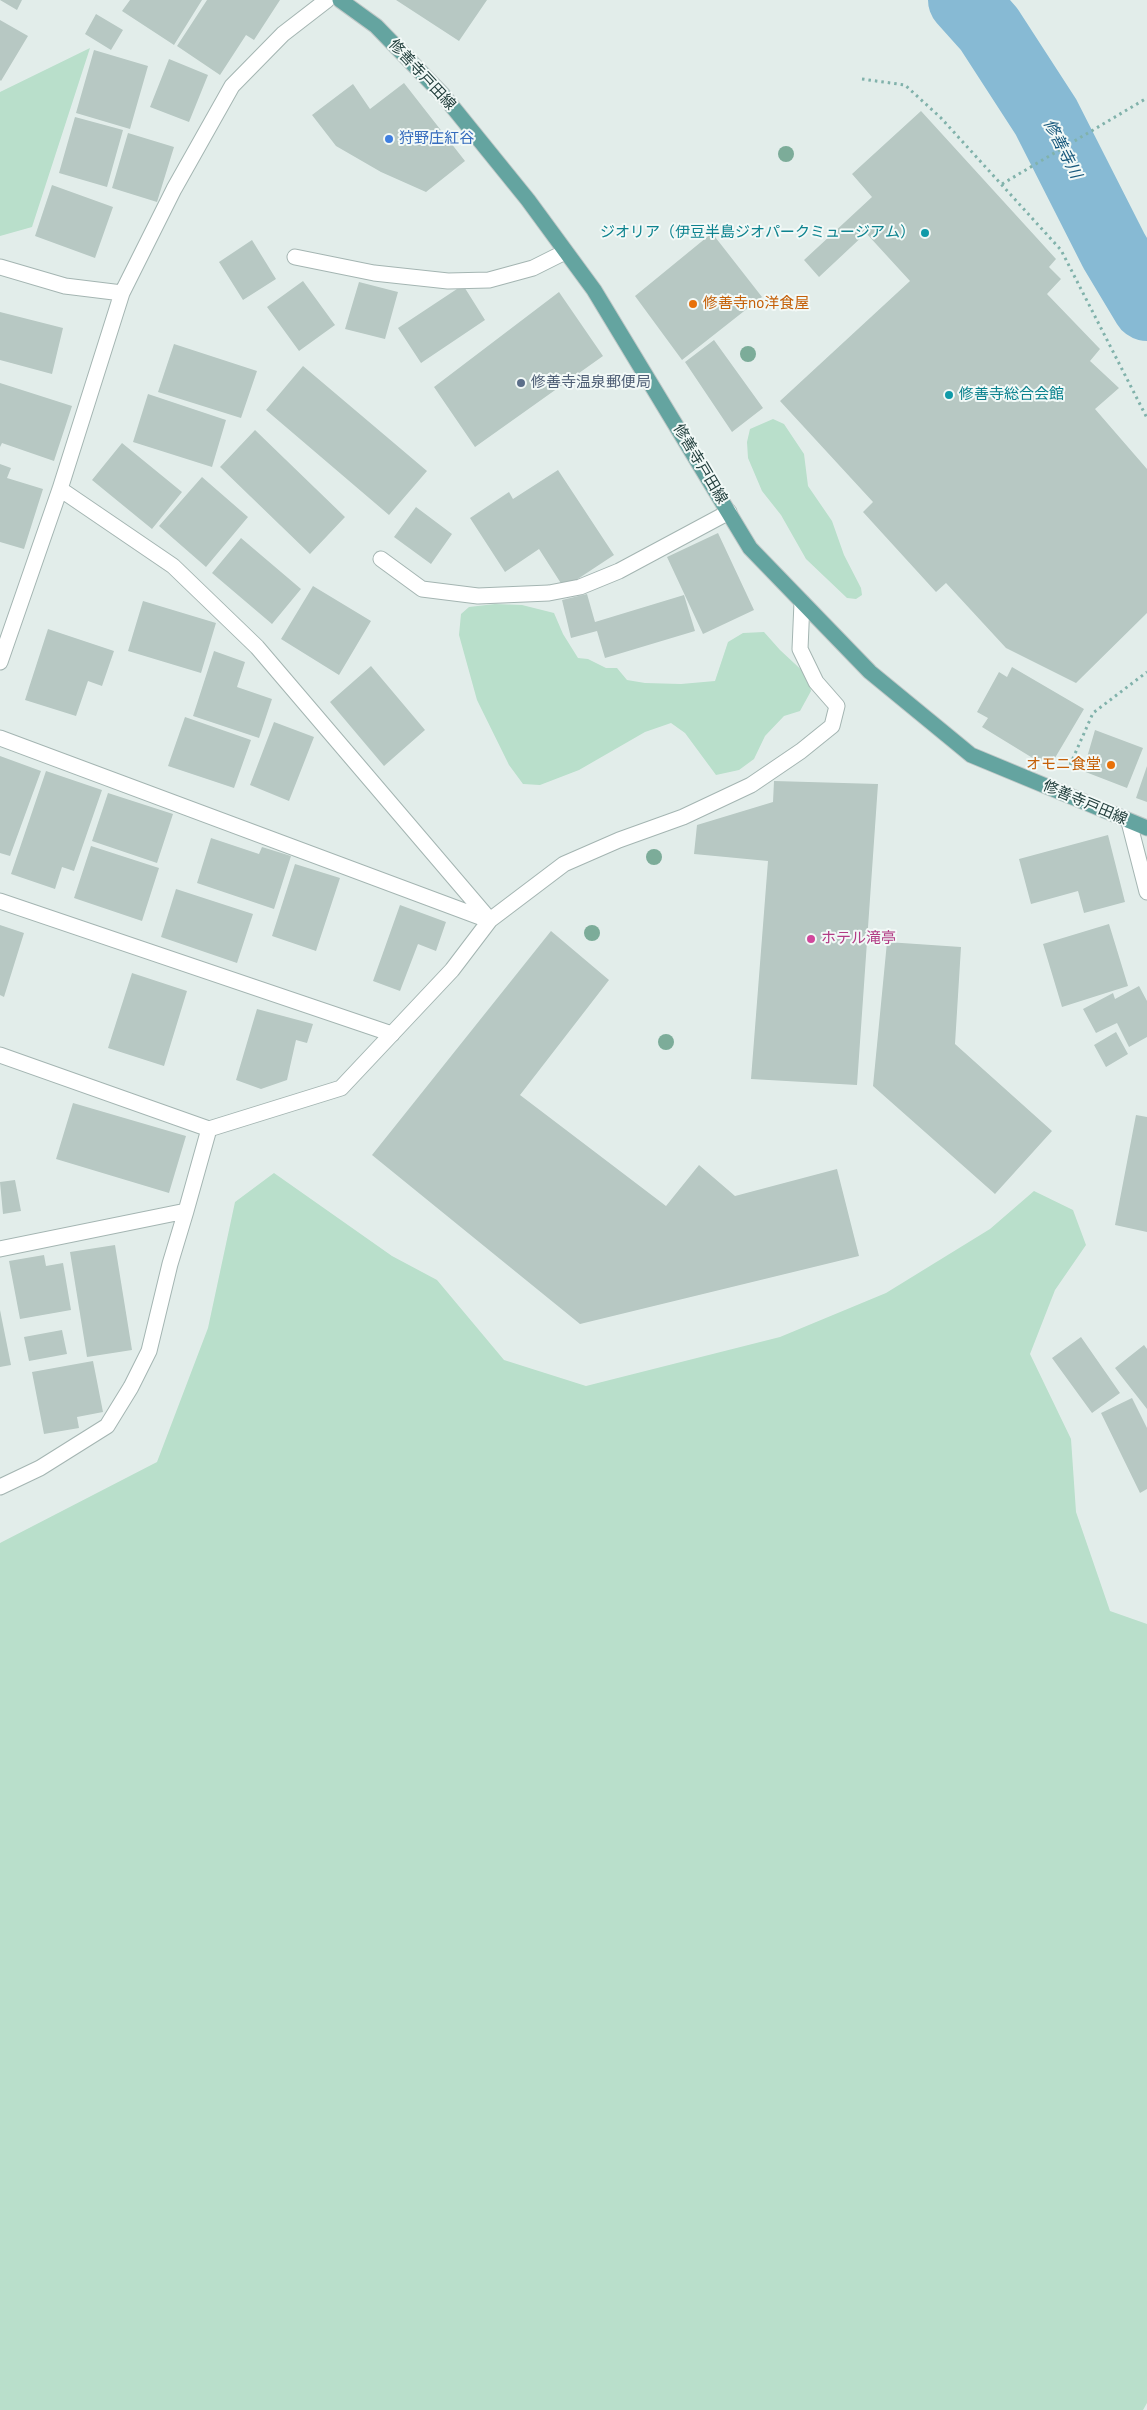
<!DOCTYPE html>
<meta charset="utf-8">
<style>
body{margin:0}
canvas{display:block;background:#e2edea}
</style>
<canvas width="1147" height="2410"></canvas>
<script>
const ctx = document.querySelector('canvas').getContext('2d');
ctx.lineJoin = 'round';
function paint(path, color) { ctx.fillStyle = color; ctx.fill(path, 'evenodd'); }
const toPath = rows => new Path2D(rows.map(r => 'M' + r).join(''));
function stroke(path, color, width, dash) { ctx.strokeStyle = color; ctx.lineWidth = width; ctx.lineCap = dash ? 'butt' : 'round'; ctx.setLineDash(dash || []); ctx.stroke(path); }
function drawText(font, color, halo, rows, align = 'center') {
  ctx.font = font + ' "PT Sans","Noto Sans JP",sans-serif'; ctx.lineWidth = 4; ctx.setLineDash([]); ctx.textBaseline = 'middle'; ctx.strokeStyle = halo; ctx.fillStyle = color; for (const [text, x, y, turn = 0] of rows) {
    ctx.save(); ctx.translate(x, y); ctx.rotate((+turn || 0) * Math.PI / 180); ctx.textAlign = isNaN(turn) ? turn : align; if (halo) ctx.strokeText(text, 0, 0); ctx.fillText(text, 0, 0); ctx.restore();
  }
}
paint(toPath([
 [90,48,32,227,0,236,0,92],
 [773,419,784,424,804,454,808,486,832,521,844,555,861,588,862,595,856,599,847,598,806,559,781,515,762,491,748,458,747,442,750,429],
 [495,604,522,605,554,613,563,634,578,658,588,659,606,668,617,668,627,680,645,683,681,684,715,681,728,642,743,633,764,632,780,650,808,676,811,691,800,711,784,716,765,736,754,759,739,770,716,775,685,733,671,723,645,732,579,770,540,785,523,784,509,765,477,700,459,635,461,614,469,607],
 [274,1173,392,1256,437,1280,504,1360,586,1386,780,1337,886,1293,990,1229,1034,1191,1073,1210,1086,1245,1055,1290,1030,1354,1071,1439,1076,1512,1110,1611,1147,1624,1147,2403,1143,2410,0,2410,0,1543,157,1462,208,1328,235,1202]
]), '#b9dfcb');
stroke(toPath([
 [963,0,989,29,1046,117,1114,251,1147,306]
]), '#87bad4', 70);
paint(toPath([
 [0,0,22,0,17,10],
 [130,0,202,0,174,45,122,11],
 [207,0,280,0,254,40,246,35,220,75,177,46],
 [396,0,487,0,459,41],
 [96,14,123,30,111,50,85,34],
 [0,20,28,36,1,81,0,80],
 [94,50,148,66,130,129,76,113],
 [169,59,208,75,189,122,150,107],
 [404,83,465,161,426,192,381,172,336,146,312,115,353,84,370,109],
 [921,111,1056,259,1049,267,1061,279,1047,294,1100,349,1090,361,1119,388,1095,409,1147,469,1147,613,1076,683,1006,648,946,583,936,592,863,512,873,502,780,401,910,281,866,233,819,277,804,260,872,197,852,174],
 [75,117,123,130,107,187,59,173],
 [128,133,174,147,157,202,112,188],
 [52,185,113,207,95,258,35,236],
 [712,233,762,297,682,360,635,296],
 [252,240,276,279,243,300,219,262],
 [303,281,335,325,299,351,267,307],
 [359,282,398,292,385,339,345,329],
 [463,285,485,320,421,363,398,328],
 [559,292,603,356,475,447,434,387],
 [0,312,63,328,52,374,0,360],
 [714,340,763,408,732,432,685,362],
 [174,344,257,371,241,418,158,392],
 [303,366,427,471,389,515,266,410],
 [0,383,72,406,54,461,2,443,0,447],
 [148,394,226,420,212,467,133,442],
 [255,430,345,517,310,554,220,467],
 [122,443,182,492,152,529,92,480],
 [0,464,11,468,7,478,43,489,24,549,0,542],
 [558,470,614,555,564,588,539,549,505,572,470,518,509,492,513,499],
 [202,477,248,517,206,567,159,526],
 [416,507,452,534,431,564,394,537],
 [718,533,754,610,703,634,667,557],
 [241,538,301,589,272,624,212,573],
 [313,586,371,621,339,675,281,639],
 [587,594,595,622,684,595,695,631,605,658,597,631,571,638,562,600],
 [143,601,216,623,201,673,128,651],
 [48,629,114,651,102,686,88,681,76,716,25,700],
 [214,651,245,662,237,687,272,699,259,738,193,716],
 [371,666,425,730,384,766,330,702],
 [1012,667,1084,709,1049,768,982,727,988,718,977,712,999,672,1007,677],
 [185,717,251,740,234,788,168,766],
 [274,722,314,737,289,801,250,785],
 [1095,730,1143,748,1127,788,1083,771],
 [0,756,41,771,10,856,0,853],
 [1147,766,1147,802,1136,798],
 [46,771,102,790,74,871,62,867,55,889,11,874],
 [774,781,878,784,857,1085,751,1079,768,861,694,854,697,825,773,802],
 [108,793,173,814,157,863,92,841],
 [1108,835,1125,902,1084,913,1078,891,1031,904,1019,859],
 [211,838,259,854,262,847,291,856,274,909,197,883],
 [91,846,159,868,142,921,74,898],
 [295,864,340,878,316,951,272,936],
 [176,889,253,914,237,963,161,937],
 [400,905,446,922,436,951,418,944,400,991,373,981],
 [1109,924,1128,986,1062,1007,1043,944],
 [0,925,24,933,4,997,0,995],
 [551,931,609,980,520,1095,666,1206,699,1165,735,1196,837,1169,859,1256,580,1324,372,1155],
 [887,942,961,947,955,1044,1052,1131,995,1194,873,1086],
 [132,973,187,991,164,1066,108,1048],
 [1139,986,1147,1001,1147,1037,1129,1047,1117,1023,1096,1033,1083,1009,1113,993,1115,999],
 [257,1009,313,1024,307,1043,296,1040,287,1080,261,1089,236,1080],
 [1116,1032,1128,1054,1106,1067,1094,1045],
 [73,1103,186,1136,169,1193,56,1159],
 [1136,1115,1147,1117,1147,1232,1115,1225],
 [15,1180,21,1211,3,1214,0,1182],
 [115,1245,132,1350,87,1357,70,1252],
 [44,1255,46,1266,63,1263,71,1310,20,1319,9,1261],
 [0,1310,11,1365,0,1367],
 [62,1330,67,1354,29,1361,24,1337],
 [1081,1337,1120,1393,1092,1413,1052,1358],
 [1144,1345,1147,1349,1147,1409,1115,1368],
 [93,1361,103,1412,77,1417,79,1428,44,1434,32,1372],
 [1132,1398,1147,1428,1147,1489,1140,1493,1101,1413]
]), '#b7c8c3');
const lane = toPath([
 [295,257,374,273,448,281,489,280,533,268,565,252],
 [0,901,392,1034]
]);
const street = toPath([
 [0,267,65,286,122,293],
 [60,489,173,566,257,647,490,920],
 [381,559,422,589,478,596,549,593,580,587,619,571,729,512],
 [0,662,60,489,122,293,174,189,232,86,283,34,327,0],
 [0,738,488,920],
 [1129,822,1147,892],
 [0,1055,209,1129,341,1088,452,970,490,920,564,864,619,840,683,817,751,785,801,751,832,726,837,706,816,682,800,649,802,602],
 [0,1249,186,1211,209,1129],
 [0,1487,40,1468,107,1426,131,1387,149,1351,170,1264,186,1211]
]);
const primary = toPath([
 [340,0,376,26,443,95,528,200,594,290,750,548,870,672,971,755,1147,828]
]);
stroke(lane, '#a4b5b2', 17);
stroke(street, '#a4b5b2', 17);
stroke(primary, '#c1c9c8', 17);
stroke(toPath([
 [862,79,905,85,941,118,1061,250,1147,418],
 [1002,184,1147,98],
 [1070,765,1093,713,1147,672]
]), '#81b2ab', 3, [2.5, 4]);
stroke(lane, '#fff', 15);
stroke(street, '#fff', 15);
stroke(primary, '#64a4a0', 15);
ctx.fillStyle = '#7cac99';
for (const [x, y] of [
 [786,154],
 [748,354],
 [654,857],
 [592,933],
 [666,1042]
]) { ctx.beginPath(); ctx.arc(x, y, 8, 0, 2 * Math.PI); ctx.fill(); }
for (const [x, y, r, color] of [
 [389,139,5,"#3f7fe0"],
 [925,233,5,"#0f9aa8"],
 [693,304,5,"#e8710a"],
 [521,383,5,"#5c6f8a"],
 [949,395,5,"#0f9aa8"],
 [1111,765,5,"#e8710a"],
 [811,939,5,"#d1479c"]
]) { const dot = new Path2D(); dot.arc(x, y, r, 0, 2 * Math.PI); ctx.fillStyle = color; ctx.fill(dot); stroke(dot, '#f2f9f7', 2); }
drawText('15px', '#213e3c', '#f2f9f7', [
 ["修善寺戸田線",422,75,47],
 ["修善寺戸田線",700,464,59],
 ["修善寺戸田線",1085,803,23]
]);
drawText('15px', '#366cbe', '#f2f9f7', [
 ["狩野庄紅谷",399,139]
], 'left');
drawText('15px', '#0d838f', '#f2f9f7', [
 ["ジオリア（伊豆半島ジオパークミュージアム）",915,233],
 ["修善寺総合会館",959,395,"left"]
], 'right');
drawText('15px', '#c56008', '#f2f9f7', [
 ["修善寺no洋食屋",703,304],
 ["オモニ食堂",1101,765,"right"]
], 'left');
drawText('15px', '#4e5e75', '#f2f9f7', [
 ["修善寺温泉郵便局",531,383]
], 'left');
drawText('15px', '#b23c85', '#f2f9f7', [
 ["ホテル滝亭",821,939]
], 'left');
drawText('italic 16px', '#18597d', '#f2f9f7', [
 ["修善寺川",1062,149,63]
]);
</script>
